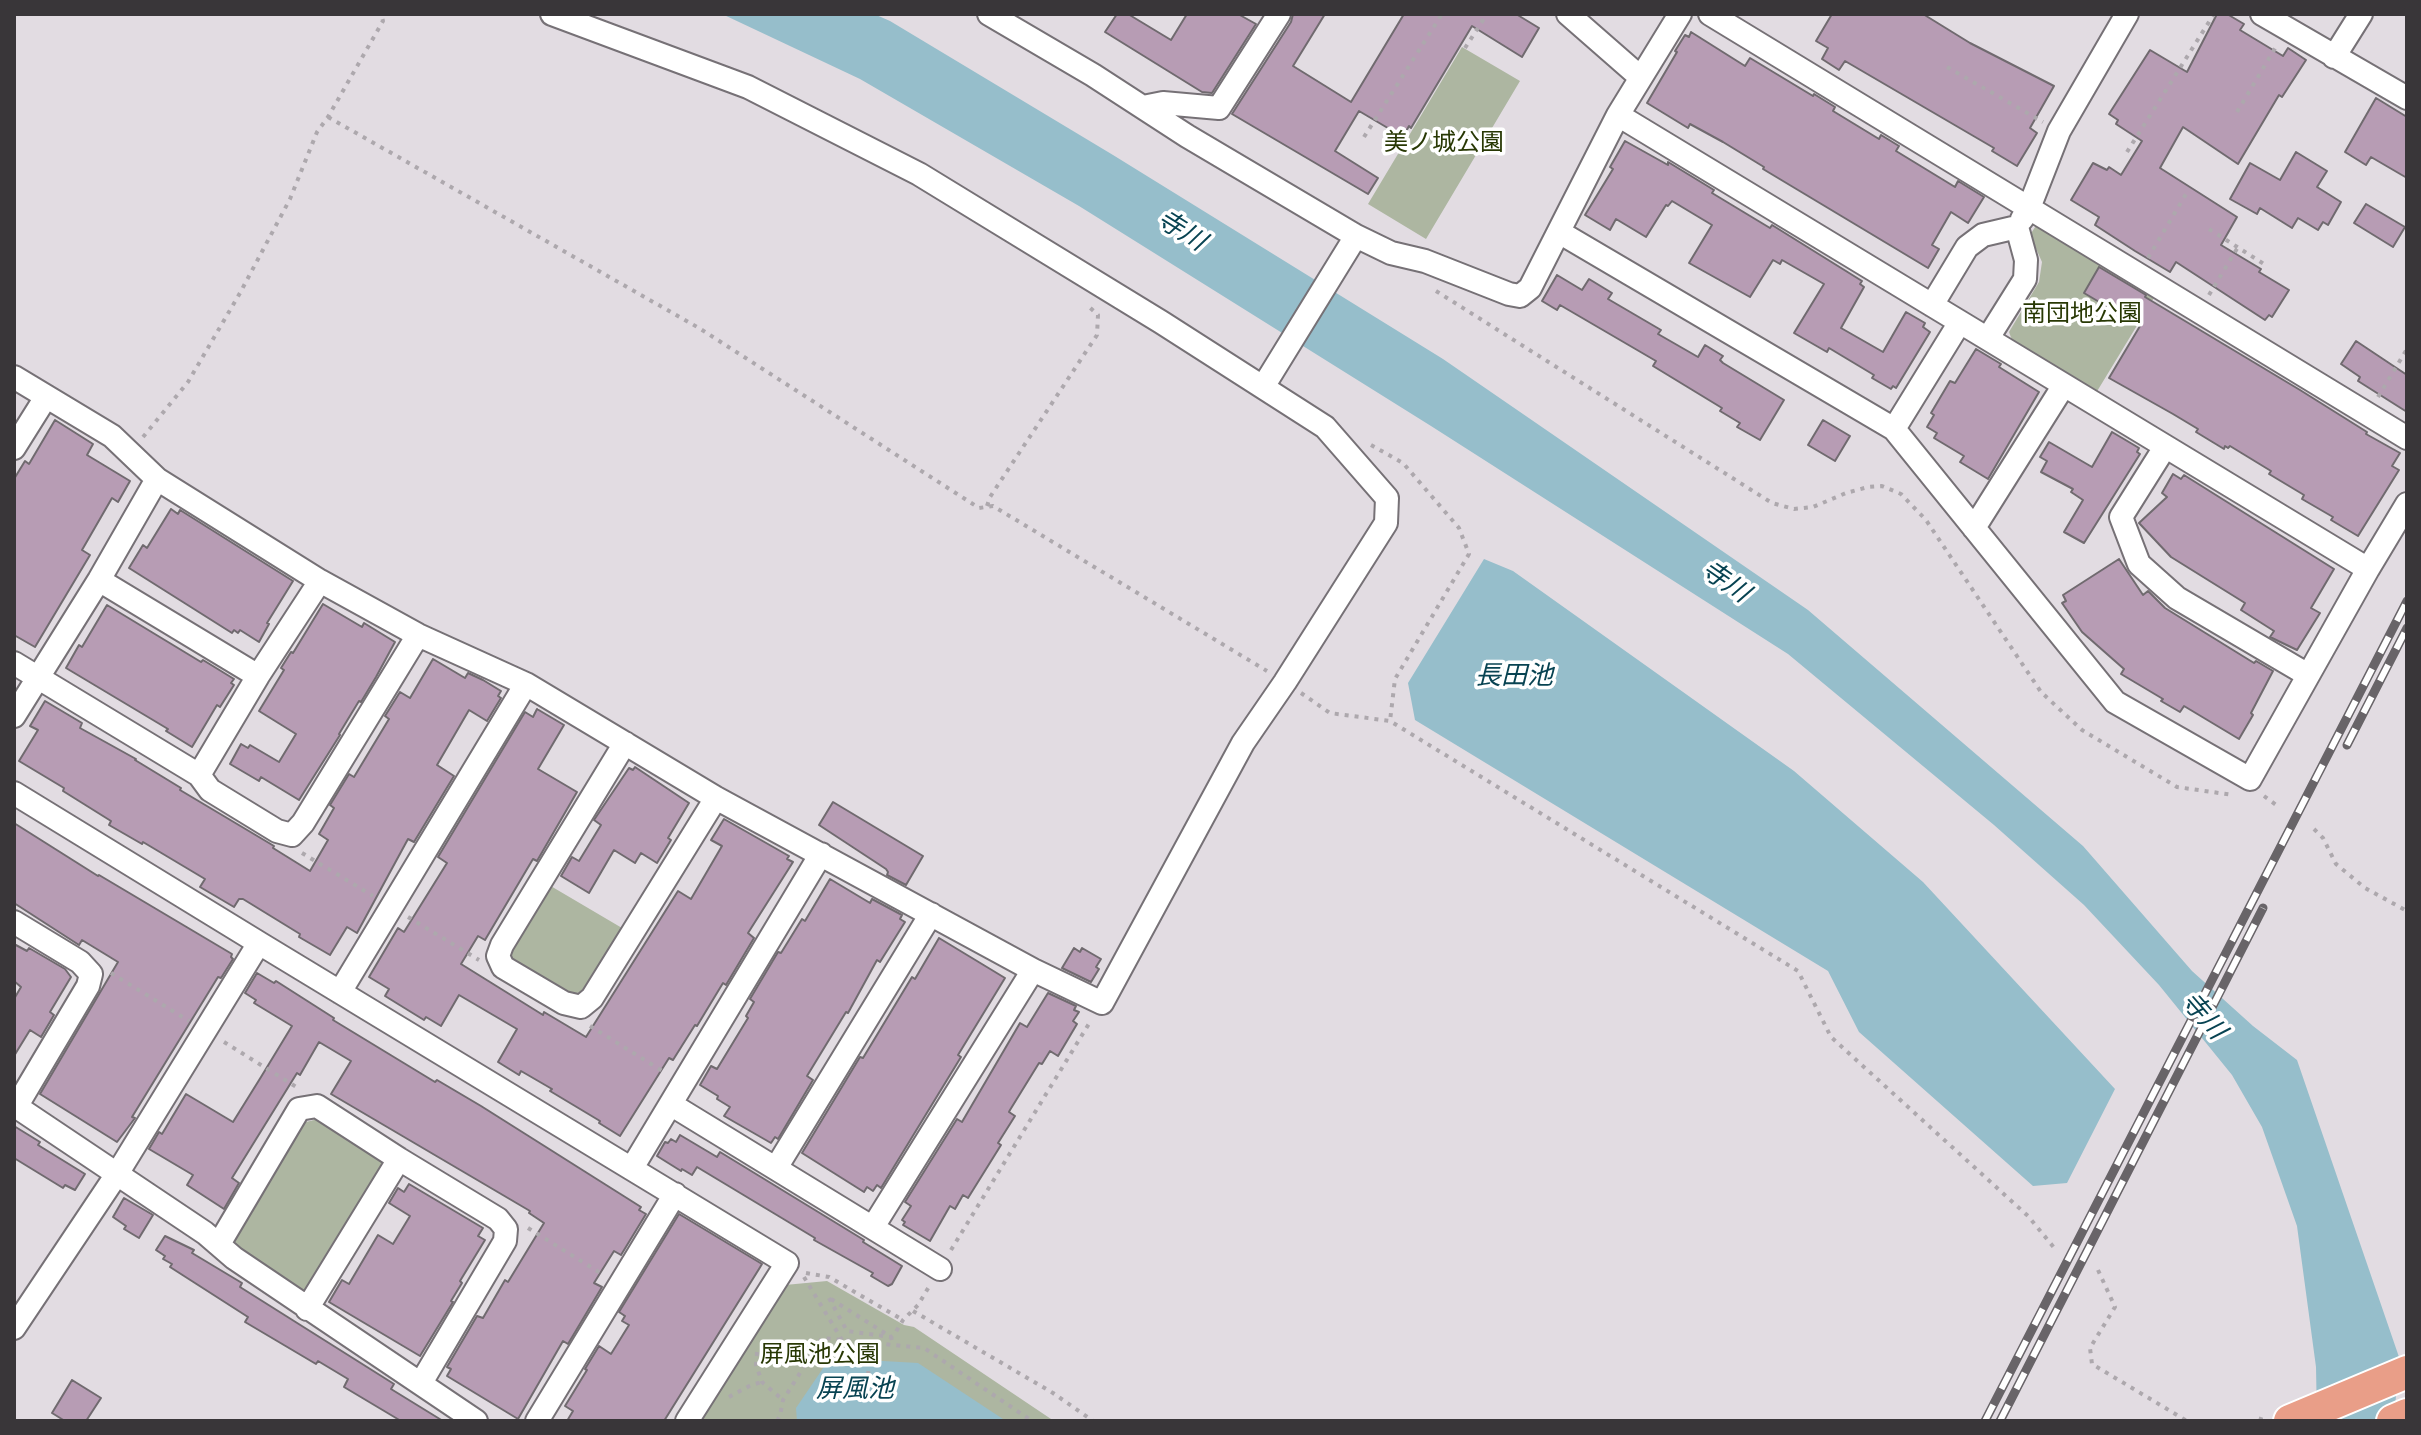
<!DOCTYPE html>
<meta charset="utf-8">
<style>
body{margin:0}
#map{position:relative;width:2421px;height:1435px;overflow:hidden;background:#e2dce2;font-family:"PT Sans Narrow",sans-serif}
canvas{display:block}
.frame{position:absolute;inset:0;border:16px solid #393639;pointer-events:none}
</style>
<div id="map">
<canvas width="2421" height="1435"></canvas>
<div class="frame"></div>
</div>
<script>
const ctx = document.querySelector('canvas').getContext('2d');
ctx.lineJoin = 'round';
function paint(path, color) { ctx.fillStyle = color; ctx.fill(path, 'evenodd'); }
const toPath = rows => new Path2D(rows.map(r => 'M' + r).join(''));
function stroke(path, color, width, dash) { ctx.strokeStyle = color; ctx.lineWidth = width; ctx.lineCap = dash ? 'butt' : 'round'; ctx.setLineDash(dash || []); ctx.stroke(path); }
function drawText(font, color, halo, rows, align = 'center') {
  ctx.font = font + ' "PT Sans Narrow","Noto Sans JP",sans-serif'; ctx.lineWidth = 7; ctx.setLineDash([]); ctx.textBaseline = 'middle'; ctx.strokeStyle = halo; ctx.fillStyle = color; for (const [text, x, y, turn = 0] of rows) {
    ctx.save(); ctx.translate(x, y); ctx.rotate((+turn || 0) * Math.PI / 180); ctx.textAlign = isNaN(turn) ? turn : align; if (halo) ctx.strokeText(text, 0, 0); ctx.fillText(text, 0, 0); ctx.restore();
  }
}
paint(toPath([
 [1462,47,1520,81,1426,239,1368,204],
 [2037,224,2155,296,2096,393,2012,340,2009,332,2039,282,2042,262,2030,235],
 [549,885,622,928,583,991,568,996,509,961,511,948],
 [318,1119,380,1159,384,1171,305,1295,236,1246,234,1237,302,1123],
 [827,1281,904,1325,914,1327,1054,1421,699,1421,785,1285]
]), '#adb6a1');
paint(toPath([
 [722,14,874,14,890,21,1113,155,1443,359,1808,610,2083,846,2192,971,2253,1026,2297,1060,2399,1357,2394,1421,2317,1421,2316,1367,2297,1226,2262,1127,2232,1075,2159,985,2084,905,1994,825,1788,654,1431,426,1079,206,860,79],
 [1484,559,1513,571,1794,771,1923,882,2115,1089,2067,1183,2033,1186,1859,1032,1828,971,1415,720,1408,683],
 [830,1358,918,1363,1006,1421,797,1421,796,1408]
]), '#96becb');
const building = toPath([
 [1117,14,1128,14,1171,40,1187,14,1238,14,1256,24,1212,93,1202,92,1105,32,1117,14],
 [1293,14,1325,14,1293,66,1351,102,1404,14,1516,14,1539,28,1522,57,1472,26,1411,128,1409,126,1403,137,1359,111,1335,151,1378,178,1368,194,1232,114,1291,22,1293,14],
 [1832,14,1923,14,1970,43,2054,86,2030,128,2037,133,2017,166,1992,151,1994,148,1845,61,1839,70,1822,59,1828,48,1816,41,1832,14],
 [2217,14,2227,14,2244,24,2240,30,2283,56,2288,48,2306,60,2282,97,2279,95,2238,164,2183,127,2160,168,2237,217,2221,245,2261,269,2259,272,2289,290,2272,317,2269,315,2265,320,2176,262,2170,272,2135,251,2095,225,2099,217,2071,200,2093,163,2107,170,2109,167,2121,175,2142,141,2116,124,2118,120,2109,114,2150,50,2187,72,2217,14],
 [1691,32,1745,66,1750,58,1813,96,1814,94,1835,107,1833,111,1879,139,1881,135,1899,146,1896,151,1955,187,1958,181,1984,197,1968,223,1951,212,1932,245,1939,249,1928,268,1763,169,1764,167,1723,142,1690,124,1688,128,1647,103,1677,52,1675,51,1685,35,1689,37,1691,32],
 [2376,98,2407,117,2407,178,2371,157,2366,165,2345,152,2376,98],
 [1625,141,1668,165,1668,162,1714,190,1712,193,1770,228,1772,225,1862,281,1860,284,1864,287,1841,328,1883,352,1906,312,1925,323,1923,327,1930,332,1896,388,1893,386,1891,389,1872,378,1874,375,1829,348,1827,352,1794,333,1824,284,1782,260,1780,264,1773,260,1750,297,1689,263,1712,225,1672,201,1668,206,1666,205,1646,237,1616,219,1610,230,1585,215,1613,169,1610,167,1625,141],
 [2296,152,2327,171,2317,187,2341,202,2328,225,2323,222,2318,230,2298,218,2292,228,2260,208,2257,214,2230,199,2250,163,2280,180,2296,152],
 [2366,204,2405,227,2393,247,2354,223,2366,204],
 [2099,267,2146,295,2145,297,2300,390,2367,432,2366,434,2400,453,2392,466,2399,470,2358,536,2331,520,2333,517,2302,499,2304,495,2269,474,2271,471,2230,446,2228,448,2225,446,2224,449,2196,432,2198,429,2173,414,2109,378,2140,326,2084,293,2099,267],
 [1557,275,1582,290,1589,279,1612,293,1608,299,1661,330,1658,334,1698,357,1705,345,1723,356,1720,360,1723,363,1784,400,1760,440,1737,427,1740,423,1720,411,1722,408,1653,366,1656,361,1560,305,1557,310,1542,301,1557,275],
 [2356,341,2407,375,2407,412,2358,381,2360,377,2341,364,2356,341],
 [1976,349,2001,364,1999,367,2039,392,1988,479,1960,462,1964,456,1934,438,1937,433,1927,427,1934,415,1931,413,1950,381,1955,383,1976,349],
 [55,420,93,444,87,455,130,481,118,502,112,498,82,550,90,555,35,647,14,635,14,479,25,461,29,464,55,420],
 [1823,420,1850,436,1835,461,1808,445,1823,420],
 [2112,432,2139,448,2137,452,2140,454,2084,543,2064,532,2083,500,2071,492,2073,489,2041,472,2047,461,2040,457,2049,442,2092,467,2112,432],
 [2173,474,2181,479,2184,475,2334,569,2311,608,2320,613,2297,650,2270,637,2274,631,2241,610,2245,603,2171,557,2139,523,2167,497,2162,493,2173,474],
 [171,509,178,514,180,510,293,581,267,623,269,624,259,642,240,630,238,633,234,630,232,633,129,568,143,545,147,548,171,509],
 [2119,559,2143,595,2148,591,2165,608,2254,663,2256,661,2273,671,2251,713,2253,715,2239,739,2184,706,2180,712,2161,701,2163,699,2121,674,2124,669,2082,632,2062,603,2066,601,2063,595,2119,559],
 [323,604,362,627,364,623,395,642,376,677,361,702,359,701,339,734,340,735,299,800,261,777,259,781,230,764,241,744,248,748,250,745,279,762,296,734,259,711,284,670,281,668,291,652,293,653,323,604],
 [107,605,201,662,203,660,234,679,231,683,234,685,220,707,217,705,192,747,166,731,168,729,66,668,79,645,82,647,107,605],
 [433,659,465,678,468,673,483,680,501,691,498,696,501,698,487,721,469,710,437,765,454,776,414,842,408,839,357,933,347,927,330,955,299,937,300,934,243,899,239,899,234,907,200,887,205,879,143,842,142,844,109,825,111,821,63,791,64,788,19,761,38,730,30,726,45,701,82,723,80,728,136,759,135,760,181,788,180,790,274,846,273,848,310,871,328,840,319,834,334,808,330,805,349,774,354,777,389,719,385,716,400,692,410,698,433,659],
 [537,709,564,725,538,769,577,792,537,861,533,859,485,940,478,936,461,964,543,1015,544,1012,586,1037,678,891,691,899,722,846,711,840,724,819,789,856,787,859,793,862,748,933,754,938,726,985,723,983,697,1026,695,1025,673,1060,669,1058,620,1136,599,1123,600,1121,550,1091,552,1089,521,1071,519,1075,498,1062,517,1029,459,995,441,1026,426,1017,424,1020,385,996,389,989,369,977,398,928,404,932,447,863,438,857,525,712,533,717,537,709],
 [635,767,689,803,668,838,671,840,657,863,641,853,635,863,614,850,589,893,561,876,572,857,579,861,601,825,594,820,629,768,633,770,635,767],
 [833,802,923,856,906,885,887,875,888,872,886,869,819,825,833,802],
 [14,823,98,876,99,875,232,954,231,957,233,959,221,978,218,977,132,1117,135,1118,117,1142,40,1094,118,962,82,940,79,945,14,903,14,823],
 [830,879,870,903,872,899,902,915,900,919,905,922,880,962,877,960,848,1013,846,1012,807,1076,813,1080,778,1139,775,1137,771,1143,724,1116,730,1107,717,1099,718,1096,700,1085,711,1066,717,1069,748,1018,746,1016,754,1002,750,999,778,952,781,953,802,919,805,921,830,879],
 [939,938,1005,978,958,1055,961,1057,881,1188,877,1185,873,1191,867,1187,864,1192,802,1153,860,1057,863,1058,912,977,915,979,939,938],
 [14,944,27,951,29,948,65,969,71,977,50,1012,54,1015,41,1037,30,1030,14,1056,14,999,21,987,14,981,14,944],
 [1074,948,1080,952,1082,948,1101,959,1096,967,1099,969,1091,982,1062,968,1074,948],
 [257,973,274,983,276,981,334,1018,333,1020,435,1082,437,1080,481,1106,641,1207,639,1210,646,1214,621,1255,614,1251,594,1283,602,1287,568,1344,563,1341,518,1419,447,1376,451,1369,447,1367,477,1316,483,1318,505,1280,508,1282,544,1223,529,1213,530,1211,331,1094,351,1061,319,1042,300,1075,297,1073,232,1178,239,1183,224,1209,187,1185,193,1175,149,1149,159,1132,162,1134,186,1094,233,1122,261,1077,292,1026,254,1003,256,1000,245,993,257,973],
 [1048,993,1076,1006,1074,1010,1079,1012,1073,1021,1077,1024,1058,1056,1050,1051,1042,1064,1039,1063,1010,1110,1009,1112,1015,1116,998,1143,1001,1145,968,1198,963,1195,955,1209,950,1206,930,1241,903,1225,905,1222,902,1220,911,1206,905,1202,957,1119,962,1122,1020,1023,1027,1027,1048,993],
 [14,1126,40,1142,38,1145,85,1174,75,1190,65,1185,63,1188,14,1158,14,1126],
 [680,1135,717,1157,720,1152,864,1240,863,1242,902,1266,892,1284,888,1286,871,1276,873,1273,814,1240,815,1238,697,1167,692,1175,682,1169,681,1171,657,1156,665,1142,668,1143,671,1139,676,1142,680,1135],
 [409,1184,483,1228,478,1236,485,1240,460,1281,462,1283,451,1301,453,1302,420,1356,329,1302,342,1280,349,1284,378,1235,393,1244,410,1216,389,1203,398,1188,404,1192,409,1184],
 [124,1198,153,1215,139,1238,124,1229,126,1226,113,1217,124,1198],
 [679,1214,762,1264,759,1269,664,1421,567,1421,573,1411,565,1406,587,1370,585,1369,599,1346,611,1354,629,1325,622,1321,625,1316,619,1312,679,1214],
 [165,1236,194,1250,192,1253,242,1283,240,1287,394,1384,391,1389,443,1421,401,1421,344,1387,348,1379,318,1361,316,1364,245,1322,248,1317,170,1267,172,1264,163,1259,165,1256,156,1250,165,1236],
 [72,1380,101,1398,86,1421,65,1421,52,1413,72,1380]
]);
paint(building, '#b79cb4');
stroke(building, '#706a6f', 2);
const minor = toPath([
 [989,14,1093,75,1187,136,1356,236,1391,253,1425,261,1509,294,1520,296,1530,288,1618,115,1680,14],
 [1568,14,1640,77],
 [1710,14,2407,438],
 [2262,14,2407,98],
 [2334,57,2361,14],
 [1143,107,1163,103,1219,108,1279,14],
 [1618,115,2368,569],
 [2022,219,2029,208,2059,131,2127,14],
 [1559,232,1894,429,2115,702,2250,779,2368,569,2407,504],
 [1932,305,1967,247,1983,235,2017,227,2026,260,2025,279,1988,338],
 [14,377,112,436,157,479,320,581,418,635,526,684,716,798,1033,970,1102,1003,1243,743,1285,682,1386,523,1387,498,1325,427,1161,322,919,174,748,87,552,14],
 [1263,387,1356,236],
 [1894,429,1960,322],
 [2165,447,2121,517,2139,564,2177,598,2308,675],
 [14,448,46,397],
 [1974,528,2064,385],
 [99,580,258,676],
 [14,663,199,775,210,790,277,831,292,835,303,823,418,635],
 [14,716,99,580,157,479],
 [625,743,502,945,498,956,503,967,564,1003,581,1007,592,998,716,798],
 [199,775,258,676,320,581],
 [14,793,259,943,117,1174,14,1328],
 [14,922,80,962,91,974,88,986,16,1107],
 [259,943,787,1263,687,1421],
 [340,992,526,684],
 [14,1105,205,1233,234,1258,476,1421],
 [672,1105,940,1269],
 [632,1168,821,854],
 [776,1168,931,914],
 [873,1227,1033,970],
 [219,1244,299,1109,317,1106,399,1159,498,1219,506,1229,505,1241,421,1383],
 [307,1309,399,1159],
 [537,1421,675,1194]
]);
const highway = toPath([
 [2290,1421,2407,1372],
 [2393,1421,2407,1415]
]);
stroke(minor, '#767176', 26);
stroke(highway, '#fff', 36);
stroke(toPath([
 [1465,48,1487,14],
 [1947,67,2043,122],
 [2237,112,2277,45],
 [328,117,699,328,979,508,993,506,1267,671],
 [1364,137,1442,14],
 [2127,152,2214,14],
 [2209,229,2267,266],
 [2148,258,2189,189],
 [1436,291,1772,503,1794,509,1813,507,1846,493,1868,487,1882,486,1901,494,1926,520,2041,692,2082,730,2177,787,2233,795],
 [2209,295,2238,247],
 [2378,397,2407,349],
 [143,437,188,382,240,293,290,199,317,132,328,117,383,21,381,14],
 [1371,445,1403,463,1459,528,1469,554,1395,679,1390,721],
 [987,506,990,497,1097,335,1098,315,1086,304],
 [1301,693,1330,713,1390,721,1798,971,1831,1037,2028,1216,2056,1250],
 [2264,796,2279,807],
 [2314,829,2323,838,2336,864,2365,888,2407,911],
 [302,853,373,896],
 [408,917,479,960],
 [111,973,189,1021],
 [590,1026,664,1072],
 [224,1042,298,1088],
 [528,1228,602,1274],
 [951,1250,1090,1022],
 [2098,1270,2115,1307,2090,1348,2092,1364,2187,1421],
 [806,1273,829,1277,903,1320],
 [804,1277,842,1340],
 [829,1298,847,1331,891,1337,894,1335,903,1320,918,1305,930,1285],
 [831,1299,891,1337,893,1345],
 [913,1311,1053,1393,1093,1421],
 [757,1352,756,1365,762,1382,783,1400],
 [868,1375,871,1343],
 [729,1397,751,1385,762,1382],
 [777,1421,780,1416,783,1400,822,1338,924,1348,1032,1421],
 [2260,1421,2262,1415,2265,1414]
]), '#ada8ad', 4, [4, 6]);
stroke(minor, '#fff', 22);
stroke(highway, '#e99e88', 32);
const rail = toPath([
 [2347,745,2407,628],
 [1985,1421,2407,601],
 [2000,1421,2263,908]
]);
stroke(rail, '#686468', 9);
stroke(rail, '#fff', 6, [18]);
drawText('24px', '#283804', '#fff', [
 ["美ノ城公園",1444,143],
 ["南団地公園",2082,314],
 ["屏風池公園",820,1355]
]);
drawText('italic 26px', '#084352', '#fff', [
 ["寺川",1181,231,32],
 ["寺川",1725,582,35],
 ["長田池",1514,677],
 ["寺川",2203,1016,49],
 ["屏風池",855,1390]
]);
</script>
